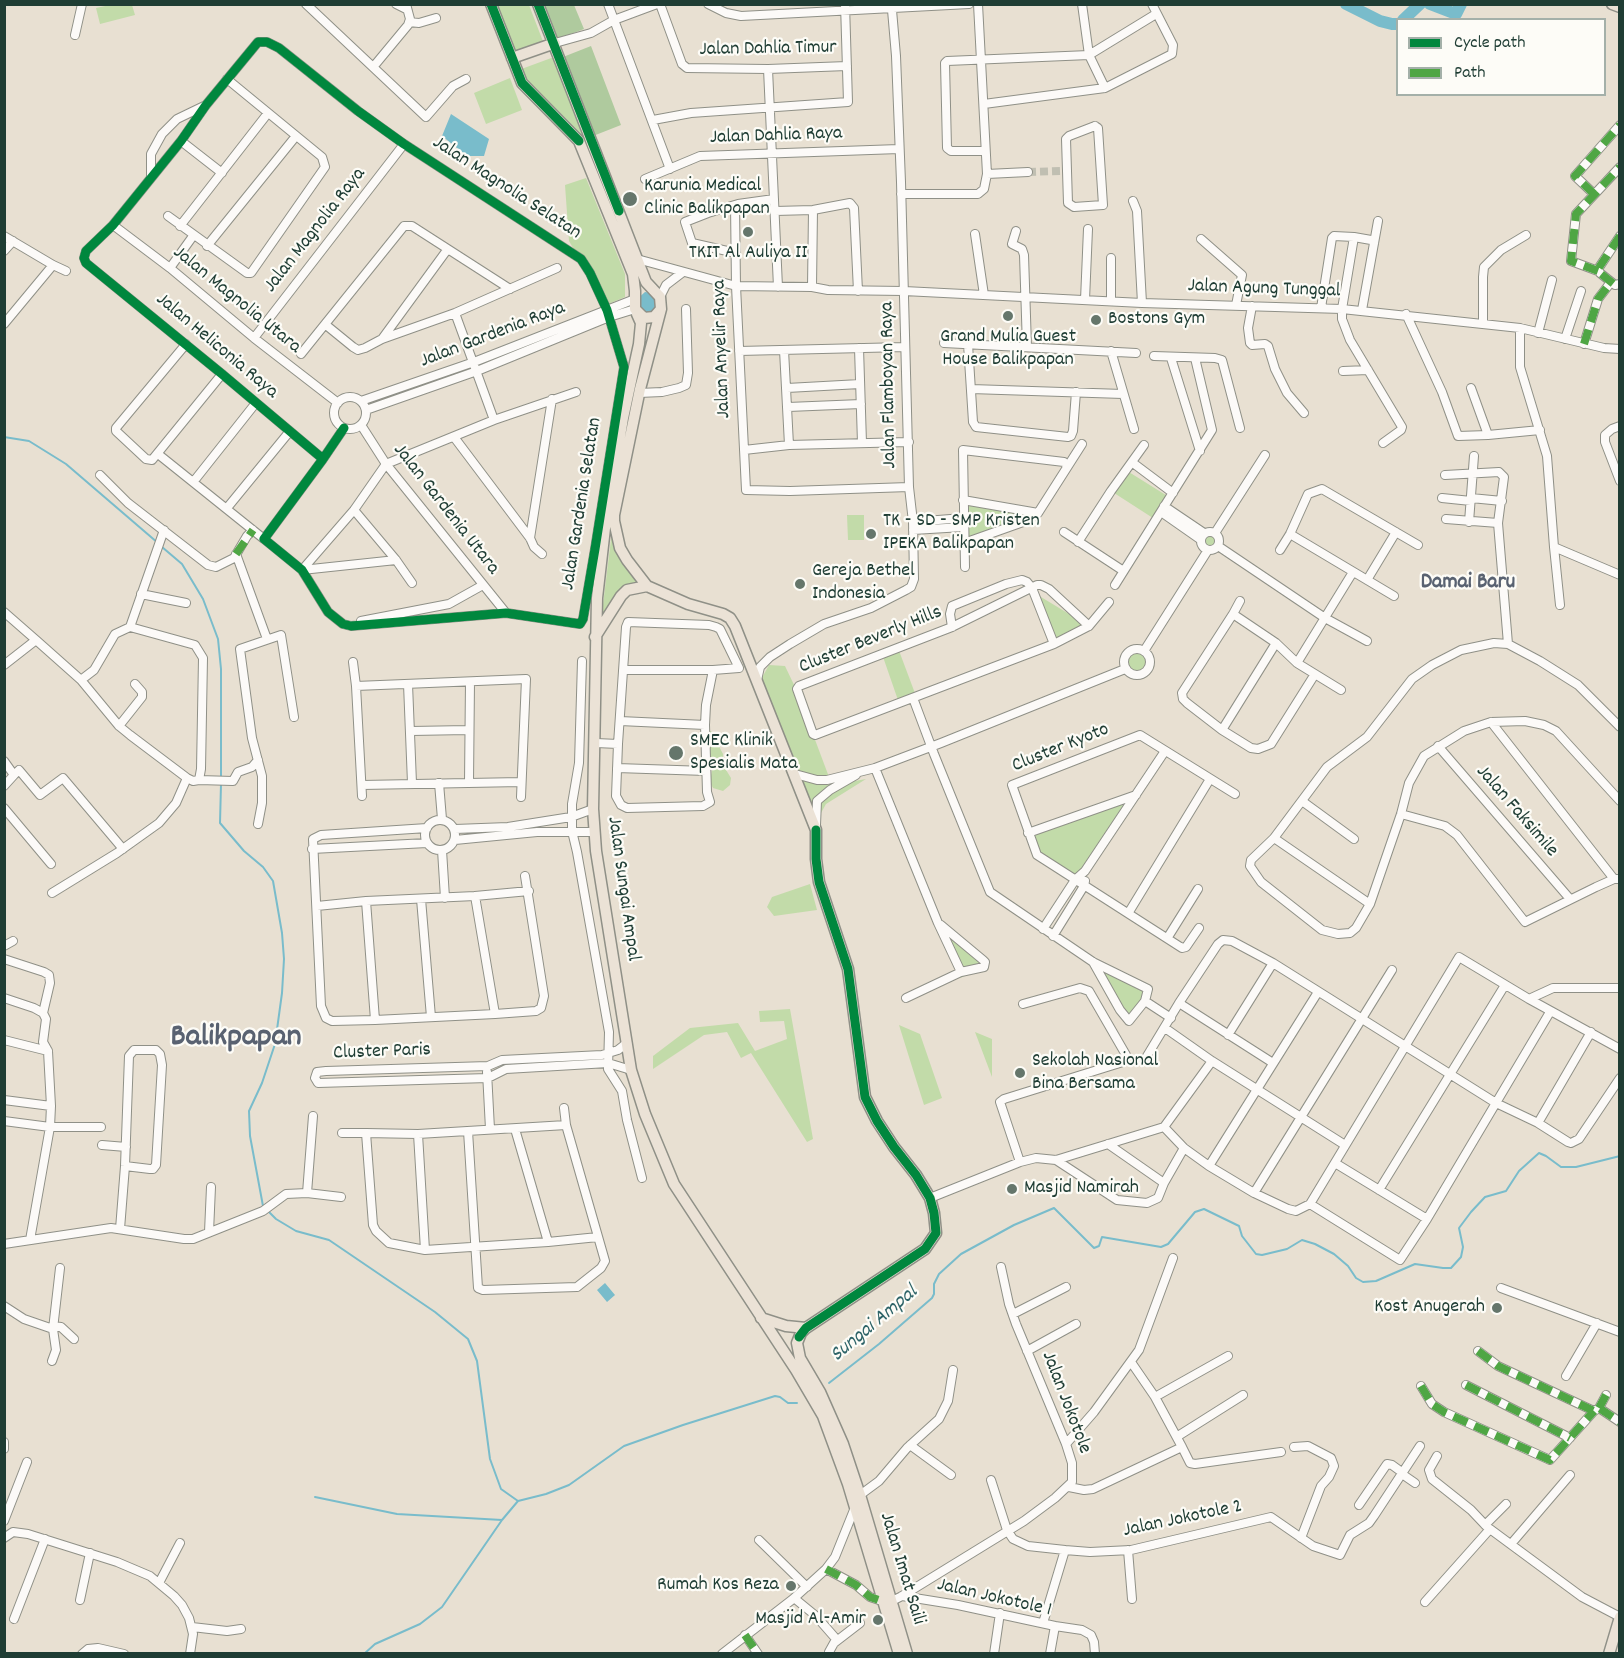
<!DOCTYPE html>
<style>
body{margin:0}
#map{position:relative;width:1624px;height:1658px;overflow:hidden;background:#e8e0d2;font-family:Dekko,sans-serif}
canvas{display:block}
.frame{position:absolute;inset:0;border:6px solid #1f3d34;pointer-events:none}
.legend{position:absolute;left:1396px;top:18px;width:210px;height:78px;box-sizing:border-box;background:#fdfcf7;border:2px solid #a4b0a9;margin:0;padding:8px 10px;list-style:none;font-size:18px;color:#1f3d34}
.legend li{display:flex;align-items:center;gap:12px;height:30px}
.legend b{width:30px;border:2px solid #a4b0a9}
</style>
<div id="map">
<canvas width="1624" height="1658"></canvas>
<div class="frame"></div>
<ul class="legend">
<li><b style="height:8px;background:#00873e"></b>Cycle path</li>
<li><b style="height:8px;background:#4fa644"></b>Path</li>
</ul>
</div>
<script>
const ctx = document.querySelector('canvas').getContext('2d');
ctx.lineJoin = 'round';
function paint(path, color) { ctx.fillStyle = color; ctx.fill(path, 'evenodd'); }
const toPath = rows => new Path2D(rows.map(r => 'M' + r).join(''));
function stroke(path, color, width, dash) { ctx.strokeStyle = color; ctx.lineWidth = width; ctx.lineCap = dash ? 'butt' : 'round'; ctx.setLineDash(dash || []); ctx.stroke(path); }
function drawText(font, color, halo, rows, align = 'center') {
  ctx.font = font + ' Dekko,sans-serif'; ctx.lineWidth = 4.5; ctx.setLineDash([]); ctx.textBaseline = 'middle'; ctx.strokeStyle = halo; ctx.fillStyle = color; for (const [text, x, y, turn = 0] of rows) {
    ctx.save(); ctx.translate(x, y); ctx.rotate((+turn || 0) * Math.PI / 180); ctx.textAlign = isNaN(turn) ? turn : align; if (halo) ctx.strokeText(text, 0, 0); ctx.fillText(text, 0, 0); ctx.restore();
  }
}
paint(toPath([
 [110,5,132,5,135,15,100,24,96,8],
 [494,5,529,5,544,44,514,55],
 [554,57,585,142,521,81,516,71],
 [510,78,522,110,486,124,474,93],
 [586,178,625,274,625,297,606,305,569,241,565,185],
 [1124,469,1169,497,1156,520,1111,491],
 [967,504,1031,514,968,537],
 [847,515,864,515,864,540,848,540],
 [613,523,645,585,628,589,600,629],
 '1202 541a8 8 0 1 1 16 0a8 8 0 1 1-16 0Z',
 [1036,594,1089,626,1054,644],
 [898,648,916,696,899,703,882,654],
 '1126 662a11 11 0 1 1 22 0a11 11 0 1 1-22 0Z',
 [769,665,785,666,796,689,832,785,866,779,826,804,817,820,759,683],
 [711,731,723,754,723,765,731,778,730,785,723,791,713,788,710,782,712,770,708,764,708,732],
 [1136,795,1081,882,1037,855,1028,833],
 [810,884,817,910,774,916,767,907,772,897],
 [938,923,987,967,960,978],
 [1096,965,1148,993,1128,1020],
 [790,1009,813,1139,807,1142,751,1053,741,1058,727,1032,704,1035,653,1069,653,1056,690,1028,738,1023,755,1051,787,1039,784,1021,760,1022,759,1011],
 [899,1025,920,1034,942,1098,924,1105],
 [975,1032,992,1039,992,1077]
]), '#c2dba9');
paint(toPath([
 [542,5,574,5,584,29,555,40],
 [591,46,621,125,593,136,563,57]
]), '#afca9e');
paint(toPath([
 [451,114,489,139,484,156,467,156,442,136],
 [645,292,653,293,660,307,644,317,636,300],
 [605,1283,615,1295,607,1302,597,1290]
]), '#79bccb');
stroke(toPath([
 [4,437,29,441,66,464,158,543],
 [162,547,182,564,203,599,218,639,221,669,221,779],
 [221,784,220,823,244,851,263,867,273,881,282,933,284,959,282,993,275,1044,262,1083,249,1111,250,1136,263,1206,276,1219,296,1231,329,1240,435,1312,468,1339,477,1361,490,1459,501,1489,518,1501,546,1494,569,1485,624,1446,683,1425,775,1396,780,1397,788,1403,797,1403],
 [829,1383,879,1344,932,1298,934,1294,934,1284,939,1274,961,1254,1014,1225,1054,1208,1094,1248,1099,1246,1102,1237,1161,1247,1168,1244,1195,1212,1204,1209,1239,1226,1242,1236,1256,1254,1262,1255,1287,1249,1302,1240,1315,1244,1334,1254,1348,1266,1356,1278,1363,1282,1376,1281,1415,1264,1443,1268,1451,1268,1461,1257,1463,1247,1459,1228,1471,1212,1485,1197,1506,1191,1519,1171,1539,1153,1546,1156,1561,1167,1576,1167,1620,1156],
 [315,1497,397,1514,502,1520],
 [364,1654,375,1644,420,1624,442,1607,502,1520,518,1501]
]), '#79bccb', 2);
stroke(toPath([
 [1346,4,1380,21,1392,24,1398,24],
 [1430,4,1456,14,1461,4],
 [1403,20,1420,4]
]), '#79bccb', 12);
stroke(toPath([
 [1028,172,1060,171]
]), '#c0bfb2', 8, [8, 4]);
const minor = toPath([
 [306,4,426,117,453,86,466,79],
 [396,4,406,9],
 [608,4,670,169],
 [660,4,682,64,687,68,768,69,847,66],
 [708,4,726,13,741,16,969,4],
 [1082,4,1089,55,1105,88],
 [409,22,419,23,436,18],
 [75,35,82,4],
 [555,43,591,33,614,20,657,4],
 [374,66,408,25,410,19,406,4],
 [768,69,778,287],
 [984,104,1105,88,1172,54,1173,45,1152,4],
 [653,120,691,113,848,102,845,4],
 [1095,126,1098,128,1103,205,1074,207,1068,203,1066,139,1069,136,1095,126],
 [181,141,222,173],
 [985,151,951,151,947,148,945,63,947,61,1089,55,1156,14],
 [987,174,1028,172],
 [151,176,151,154,162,134,177,119,206,105],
 [645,179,700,156,899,149],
 [901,194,978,194,984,189,987,174,978,4],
 [1594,194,1575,176,1620,125],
 [1133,201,1137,211,1142,303],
 [735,205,736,286,746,490,790,491,909,487],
 [775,211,813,210,850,203,854,208,858,291],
 [168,216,247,273,251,273,325,167,322,157,227,79],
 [113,225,170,268,254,338,338,403],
 [180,226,268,113],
 [1016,231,1012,244,1022,249,1024,255,1027,347],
 [975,234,984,295],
 [4,236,53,265,66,271],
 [1620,236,1598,269,1600,273,1615,285,1620,284],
 [1354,237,1342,309,1342,319,1350,340,1402,427,1401,430,1383,443],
 [1201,239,1242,275,1236,305],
 [207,246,296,136],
 [4,251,13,241],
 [736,253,692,243,685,222,708,213,738,204,774,199],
 [637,259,736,286,812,287,828,290,904,291,1142,303,1342,309,1520,328,1604,348,1620,349],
 [170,268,193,236],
 [1598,271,1571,261,1576,214,1620,167],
 [812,287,813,210],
 [660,297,666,285,683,272],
 [1085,300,1088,229],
 [1111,301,1111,258],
 [1252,306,1248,328,1250,343,1252,345,1265,344,1268,346,1275,369,1287,393,1304,413],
 [1321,308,1332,238,1334,236,1354,237,1371,240,1374,243],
 [1362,310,1378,221],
 [455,313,494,420],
 [1406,314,1442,392,1458,436,1488,435,1540,430],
 [1483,323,1483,277,1484,267,1501,250,1526,235],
 [4,324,53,265],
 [326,325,353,347,358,350,365,348,382,339,455,313,557,268],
 [1520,328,1520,367,1547,456,1554,547],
 [1538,333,1552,280],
 [254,338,404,144],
 [382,339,447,250],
 [1565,339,1581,291],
 [944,343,1136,353],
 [186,344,116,428,116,431,146,459,152,460,222,374],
 [968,344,973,422,976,427,1068,437,1071,436,1073,431,1076,392],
 [1584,344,1598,299,1611,282],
 [859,348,862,443],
 [784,350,789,445],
 [739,351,905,347],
 [1111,351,1134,429],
 [301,354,404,226,412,226,510,289],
 [1154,356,1215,358,1222,360,1240,428],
 [1171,358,1200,451],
 [1343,371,1368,370],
 [787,388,860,384],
 [1471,388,1488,435],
 [971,389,1123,394],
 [639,393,662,392,679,388,686,385,688,373,686,309],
 '334 413a16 16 0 1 1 32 0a16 16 0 1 1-32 0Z',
 [361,401,474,362,635,299],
 [788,407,861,404],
 [366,410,477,371,609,317,635,309],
 [361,425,386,464,506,613],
 [1620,426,1612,429,1605,435,1605,442,1620,481],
 [454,437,530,538,534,547,542,554],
 [744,450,789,445,909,442],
 [158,454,264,539],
 [323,459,222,374,86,263,84,258,86,251,113,225,181,141,206,105,258,42,267,42,279,48,358,111,404,144,581,259,590,273,607,310,624,367,595,549,583,619,580,624,506,613,351,626,343,624,328,612,302,570,264,539,323,459,344,428],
 [1133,463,1173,493],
 [100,475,128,503,208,565,216,567,234,558,247,536,253,530],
 [1445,475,1499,472,1504,477,1498,523,1508,644],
 [194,481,255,404],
 [1442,498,1471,501],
 [1471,498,1502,501],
 [963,500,1038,513],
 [1164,506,1204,533],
 [227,508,290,431],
 [354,510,396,560,412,583],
 [1161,512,1201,540],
 [1446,519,1498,523],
 [913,522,963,518],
 [1469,522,1474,456],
 [913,530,963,527],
 '1201 541a9 9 0 1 1 18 0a9 9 0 1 1-18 0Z',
 [1064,532,1122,570],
 [1215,533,1265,455],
 [1290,534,1394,596],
 [530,538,552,399],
 [1078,542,1111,491,1144,445],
 [964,543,1026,521,1038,513,1082,444],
 [1218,546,1325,618,1367,641],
 [1280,550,1290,534,1308,494,1322,489,1418,545],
 [236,554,267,639],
 [396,560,302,570,354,510,386,464,494,420,576,392],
 [965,567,963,450,1064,462,1067,466],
 [1367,580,1396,532],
 [1115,585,1212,430,1195,358],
 [141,594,186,603],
 [1560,605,1554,547,1620,575],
 [4,612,36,640],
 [1233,614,1240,601],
 [361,621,449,604,483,585],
 [1089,626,1049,589,1041,585,1037,585,952,627,799,686,797,689,813,734,815,735,1054,644,1089,626,1109,602],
 [130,627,164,530],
 [952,627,950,614,952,606,1006,584,1022,580,1027,582,1032,588,1054,644],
 '1124 662a13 13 0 1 1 26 0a13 13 0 1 1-26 0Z',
 [1144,651,1208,550],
 [582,661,579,763,572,804,572,831,577,852,609,1032,608,1069,622,1091,627,1120,642,1178],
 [353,662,356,686],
 [1297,663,1353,572],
 [4,665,36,640,81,680,119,726,130,735,187,778,193,781,199,780,201,769,203,658,195,645,130,627,115,634,94,670,81,680],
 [623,670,713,670,739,668,720,629,716,627,709,625,628,622,626,627,618,744,616,796,621,805,627,808,703,806,710,802,707,792,705,725,706,705,713,670],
 [1315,674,1271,744,1258,749,1251,748,1222,730,1187,703,1183,699,1182,693,1233,614,1276,643,1297,663,1341,690],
 [757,680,760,667,770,657,790,644,824,624,871,608,906,590,911,587,914,579,913,522,909,487,901,182,896,56,892,10],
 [408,684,412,783],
 [913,698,934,754,990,892,1093,962,1148,989,1145,1001,1129,1021,1120,1010,1093,962],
 [620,721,705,725],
 [1491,722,1614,879],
 [119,726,142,697,142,692,135,684],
 [1620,727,1578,685,1540,661,1508,644,1494,643,1461,650,1432,665,1412,679,1367,737,1327,767,1274,838,1251,860,1250,866,1261,882,1322,930,1338,934,1350,933,1356,928,1370,904,1401,814,1409,783,1424,756,1464,731,1491,722,1525,721,1544,725,1556,731,1620,801],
 [1222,730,1276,643],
 [411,731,468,730],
 [596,743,618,744],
 [1438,746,1570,899],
 [4,761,14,775,4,786],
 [617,768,706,771],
 [875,768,938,923,961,972],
 [795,774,817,780,827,780,875,768,941,743,1125,669],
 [14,775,19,770,40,795,63,778,123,849],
 [199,780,233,781,238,772,252,767,258,760],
 [469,782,470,682],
 [439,783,442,819],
 [362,785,521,782],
 [362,796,356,686,526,679,521,797],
 [1302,801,1354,839],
 [4,808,51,864],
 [1401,814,1445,826,1457,835,1525,922,1596,887,1614,879,1620,879],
 '425 835a15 15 0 1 1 30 0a15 15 0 1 1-30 0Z',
 [258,824,262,803,262,776,252,738,240,649,281,635,294,717],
 [816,825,817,801,830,790,856,775],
 [427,828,321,835,313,839,321,1006,326,1018,332,1021,375,1020,495,1014,536,1011,541,1008,544,996,525,876],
 [455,829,508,827,571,817,593,809],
 [1028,833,1136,795],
 [1274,838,1370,904],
 [455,840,537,832,594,832],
 [312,849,427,843],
 [442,850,445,898],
 [52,893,117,853,159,823,176,803,187,778],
 [475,896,495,1014],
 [421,899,431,1017],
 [366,901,375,1020],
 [317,906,366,901,475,896,529,891],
 [1129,912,1210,779],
 [1199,928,1186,947,1182,948,1037,855,1012,785,1140,735,1235,794],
 [1043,929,1075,880,1085,871,1165,751],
 [1053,936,1084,886,1085,881],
 [1168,937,1198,889],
 [4,946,13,941],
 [4,959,44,972,49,975,50,983,43,1013],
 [4,998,34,1008,43,1013,46,1019,43,1042,48,1051],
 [906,998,961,972,984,967,985,962,983,960,941,925],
 [1529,999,1620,1049],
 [1145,1001,1171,1018],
 [1179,1003,1273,1063],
 [1165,1028,1212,1061,1345,1145],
 [1228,1035,1273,963],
 [4,1040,48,1051,51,1106,50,1127,30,1240],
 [627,1043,618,1050,602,1055,502,1060,488,1066,326,1071,317,1072,315,1078,318,1083,488,1078,506,1069,608,1063,631,1070],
 [1147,1056,1179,1003,1218,944,1223,940,1232,941,1273,963,1496,1103,1538,1123,1568,1142,1571,1143,1579,1139,1620,1078],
 [1212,1061,1164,1127,1184,1148,1209,1166,1254,1193,1288,1209,1296,1211,1310,1204,1459,957,1529,999,1553,988,1620,988],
 [487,1072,490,1129],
 [4,1100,51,1106],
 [4,1121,50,1127,101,1127],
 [1538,1123,1591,1032],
 [515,1129,548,1242],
 [468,1131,478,1288,483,1290,577,1287,601,1268,605,1261,566,1125,564,1108],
 [342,1133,366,1133],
 [418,1134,425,1250,548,1242,598,1237],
 [1108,1144,1164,1183],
 [102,1145,126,1147],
 [1056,1160,1117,1200,1147,1203,1158,1198,1164,1183,1184,1148],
 [1020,1162,1000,1102,1004,1099,1123,1062,1126,1055,1089,991,1080,988,1023,1004],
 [1335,1163,1427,1219],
 [1209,1166,1318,992],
 [1379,1190,1505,985],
 [307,1193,313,1116],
 [1254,1193,1392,970],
 [930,1198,1020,1162,1036,1158,1056,1160,1164,1127],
 [1310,1204,1400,1260,1427,1219,1550,1012],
 [120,1229,125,1166,129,1056,134,1050,156,1050,160,1054,162,1065,156,1165,153,1169,150,1169,125,1166],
 [209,1232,211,1187],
 [4,1244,111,1228,184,1239,193,1239,263,1211,286,1194,307,1193,341,1197],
 [425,1250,389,1243,376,1231,373,1225,366,1133,418,1134,566,1125],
 [1501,1288,1620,1332],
 [4,1306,24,1319,53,1329],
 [1013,1314,1066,1287],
 [53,1326,61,1327,74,1339],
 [1027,1351,1076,1324],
 [1478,1351,1498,1366,1594,1411,1599,1408,1620,1422],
 [52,1361,56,1350,53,1329,60,1268],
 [1566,1376,1597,1323],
 [1466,1385,1570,1438],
 [1421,1386,1432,1404,1444,1412,1550,1460,1594,1411],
 [1155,1397,1228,1356],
 [1599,1408,1606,1395],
 [1178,1436,1243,1395],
 [4,1442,4,1449],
 [1066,1444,1094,1412,1139,1350,1173,1258],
 [910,1445,951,1475],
 [1182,1447,1190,1463,1195,1464,1281,1452],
 [1294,1447,1308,1446,1331,1458,1334,1466,1329,1477,1321,1486,1301,1538],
 [1437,1456,1429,1470,1432,1479,1471,1510,1489,1529],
 [1402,1474,1415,1483],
 [991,1480,1007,1530,1013,1539,1028,1546,1065,1550],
 [1069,1487,1084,1490,1093,1489,1182,1447,1155,1397,1131,1362],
 [1359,1505,1387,1464,1392,1465,1403,1473],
 [4,1521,27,1462],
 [1485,1525,1506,1504],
 [4,1538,13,1532,28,1534,117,1562,150,1576,174,1596,182,1605,189,1618,193,1634,190,1654],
 [759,1540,807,1587],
 [1511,1544,1570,1475],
 [1128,1550,1132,1599],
 [826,1569,856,1585,870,1597,882,1601],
 [159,1583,180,1543],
 [902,1596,958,1605,1055,1626,1050,1654],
 [794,1598,816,1616,837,1640],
 [80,1600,90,1553],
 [1425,1602,1490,1529,1582,1597,1620,1617],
 [888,1603,902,1596,1024,1521,1055,1498,1072,1482,1072,1463,1066,1444,1016,1324,1009,1304,1001,1267],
 [14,1619,45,1539],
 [1043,1623,1065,1550,1090,1552,1131,1550,1271,1517,1313,1546,1340,1555,1350,1535,1369,1523,1374,1516,1420,1446],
 [1055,1626,1082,1630,1091,1635,1094,1642,1095,1654],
 [192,1627,227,1631,241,1629],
 [745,1635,758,1654],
 [829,1652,834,1643,860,1623],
 [82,1654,88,1649,98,1648,124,1654],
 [722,1654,793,1599,826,1569,835,1557,860,1495,879,1481,907,1448,939,1419,948,1401,953,1370],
 [994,1654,1000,1613]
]);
const major = toPath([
 [491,4,522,83,579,141,633,274,635,291,635,309,644,318,654,317,661,309,660,297,646,282,538,4],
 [1612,4,1620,7],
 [512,58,555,43],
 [661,309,640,389,614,515,614,521,620,548,627,560,647,586,688,604,723,614,730,618,735,626,816,830,816,859,819,882,848,969,865,1097,877,1121,894,1147,916,1175,930,1198,934,1213,936,1233,925,1249,806,1328,801,1333,797,1343,800,1358,820,1392,843,1444,860,1495,907,1654],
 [637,314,641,323,639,344,623,418,605,528,597,598,593,809,596,851,631,1070,645,1114,674,1184,796,1370,823,1416,848,1484,899,1654],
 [595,637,621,596,627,590,647,586],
 [761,1318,786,1326,806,1328],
 [1609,1654,1620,1617]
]);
stroke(minor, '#8f9087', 10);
stroke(major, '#8f9087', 13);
stroke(minor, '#fcfaf8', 8);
stroke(major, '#ebe2d6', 10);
stroke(toPath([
 [1594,194,1575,176,1620,125],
 [1620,236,1598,269,1600,273,1615,285,1620,284],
 [1598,271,1571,261,1576,214,1620,167],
 [1584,344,1598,299,1611,282],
 [236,554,253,530],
 [1478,1351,1498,1366,1594,1411,1599,1408,1620,1422],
 [1466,1385,1570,1438],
 [1421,1386,1432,1404,1444,1412,1550,1460,1594,1411],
 [1599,1408,1606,1395],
 [826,1569,856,1585,870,1597,882,1601],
 [745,1635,758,1654]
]), '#4fa644', 8, [15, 8]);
stroke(toPath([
 [491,4,522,83,579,141],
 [538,4,619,211],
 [323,459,222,374,86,263,84,258,86,251,113,225,181,141,206,105,258,42,267,42,279,48,358,111,404,144,581,259,590,273,607,310,624,367,595,549,583,619,580,624,506,613,351,626,343,624,328,612,302,570,264,539,323,459,344,428],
 [799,1337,806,1328,925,1249,936,1233,934,1213,930,1198,916,1175,894,1147,877,1121,865,1097,848,969,819,882,816,859,816,830]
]), '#00873e', 9);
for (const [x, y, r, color] of [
 [630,199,8,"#65766b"],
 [748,232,6,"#65766b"],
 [1008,316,6,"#65766b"],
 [1096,320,6,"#65766b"],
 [871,534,6,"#65766b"],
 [800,584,6,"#65766b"],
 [676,753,8,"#65766b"],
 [1020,1073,6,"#65766b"],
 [1012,1189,6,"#65766b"],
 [1497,1308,6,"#65766b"],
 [791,1586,6,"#65766b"],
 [878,1620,6,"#65766b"]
]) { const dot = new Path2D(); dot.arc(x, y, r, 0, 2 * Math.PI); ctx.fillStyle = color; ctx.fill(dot); stroke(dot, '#fdfcf7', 2); }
drawText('20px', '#1f3d34', '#fdfcf7', [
 ["Jalan Dahlia Timur",768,50,-1],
 ["Jalan Dahlia Raya",776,137,-2],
 ["Jalan Magnolia Selatan",506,189,33],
 ["Jalan Magnolia Raya",316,231,-52],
 ["Jalan Agung Tunggal",1264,290,2],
 ["Jalan Magnolia Utara",236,301,39],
 ["Jalan Gardenia Raya",493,336,-21],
 ["Jalan Heliconia Raya",216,347,40],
 ["Jalan Anyelir Raya",723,349,-92],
 ["Jalan Flamboyan Raya",890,385,-91],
 ["Jalan Gardenia Selatan",583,504,-81],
 ["Jalan Gardenia Utara",445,510,52],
 ["Cluster Beverly Hills",871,641,-22],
 ["Cluster Kyoto",1061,749,-22],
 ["Jalan Faksimile",1516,812,49],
 ["Jalan Sungai Ampal",622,889,82],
 ["Cluster Paris",382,1053,-2],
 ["Jalan Jokotole",1065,1403,69],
 ["Jalan Jokotole 2",1183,1520,-12],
 ["Jalan Imat Saili",901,1569,73],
 ["Jalan Jokotole 1",994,1599,13]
]);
drawText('20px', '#1f3d34', '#fdfcf7', [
 ["Karunia Medical",644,187],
 ["Clinic Balikpapan",644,210],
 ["TKIT Al Auliya II",748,254,"center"],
 ["Bostons Gym",1108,320],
 ["Grand Mulia Guest",1008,338,"center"],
 ["House Balikpapan",1008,361,"center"],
 ["TK - SD - SMP Kristen",883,522],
 ["IPEKA Balikpapan",883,545],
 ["Gereja Bethel",812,572],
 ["Indonesia",812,595],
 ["SMEC Klinik",690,742],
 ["Spesialis Mata",690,765],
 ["Sekolah Nasional",1032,1062],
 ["Bina Bersama",1032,1085],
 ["Masjid Namirah",1024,1189],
 ["Kost Anugerah",1485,1308,"right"],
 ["Rumah Kos Reza",779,1586,"right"],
 ["Masjid Al-Amir",866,1620,"right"]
], 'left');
drawText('italic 21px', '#2e6468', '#fdfcf7', [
 ["Sungai Ampal",875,1325,-40]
]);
drawText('bold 22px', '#596271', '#fdfcf7', [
 ["Damai Baru",1468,584]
]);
drawText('bold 32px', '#596271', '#fdfcf7', [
 ["Balikpapan",236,1040]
]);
</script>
